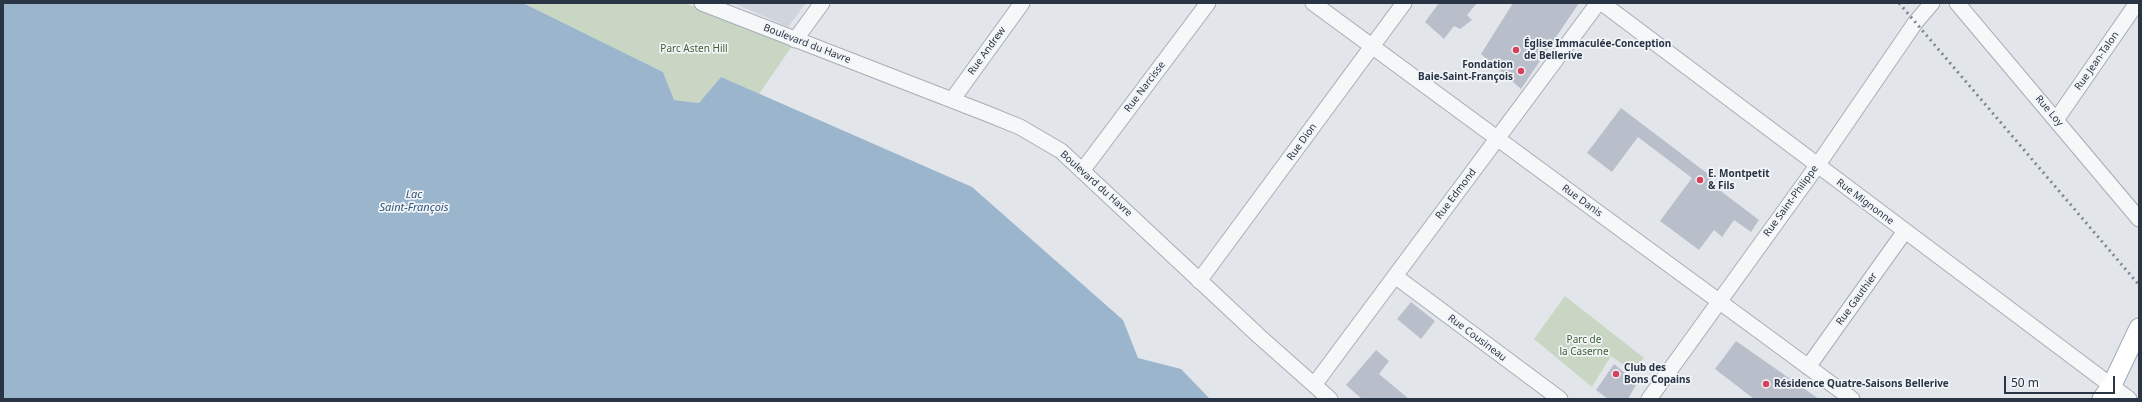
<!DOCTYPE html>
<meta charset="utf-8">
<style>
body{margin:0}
#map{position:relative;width:2142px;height:402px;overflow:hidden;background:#e2e6eb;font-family:"Noto Sans",sans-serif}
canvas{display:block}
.frame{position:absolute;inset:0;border:4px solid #293445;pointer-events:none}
.scale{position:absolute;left:2004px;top:376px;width:111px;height:18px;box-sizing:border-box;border:2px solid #293445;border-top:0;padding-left:5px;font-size:12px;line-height:14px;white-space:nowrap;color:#293445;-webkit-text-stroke:3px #f2f5f8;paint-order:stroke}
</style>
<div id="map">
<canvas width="2142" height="402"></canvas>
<div class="frame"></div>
<div class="scale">50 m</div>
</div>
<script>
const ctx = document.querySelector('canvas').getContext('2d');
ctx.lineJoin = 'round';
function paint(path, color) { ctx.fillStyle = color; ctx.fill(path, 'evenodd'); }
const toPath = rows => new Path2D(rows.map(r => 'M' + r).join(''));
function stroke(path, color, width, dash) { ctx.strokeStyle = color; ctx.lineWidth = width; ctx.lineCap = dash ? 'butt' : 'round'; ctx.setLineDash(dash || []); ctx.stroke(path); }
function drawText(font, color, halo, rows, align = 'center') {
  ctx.font = font + ' "Noto Sans",sans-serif'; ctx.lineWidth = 3.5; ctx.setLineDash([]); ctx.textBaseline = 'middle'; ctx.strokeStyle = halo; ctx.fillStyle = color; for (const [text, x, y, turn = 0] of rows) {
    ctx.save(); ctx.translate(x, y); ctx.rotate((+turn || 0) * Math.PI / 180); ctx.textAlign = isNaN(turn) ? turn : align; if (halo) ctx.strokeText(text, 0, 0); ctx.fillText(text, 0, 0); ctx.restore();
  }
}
paint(toPath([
 [733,3,806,3,788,27]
]), '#d0d5dd');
paint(toPath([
 [523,3,685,3,792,46,759,94,721,77,699,103,674,100,663,72],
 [1565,296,1644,358,1633,372,1611,356,1592,387,1534,339]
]), '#c8d6c3');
paint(toPath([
 [3,3,523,3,663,72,674,100,699,103,721,77,972,187,1123,320,1138,358,1181,369,1210,399,3,399]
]), '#9bb5cd');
paint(toPath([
 [1439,3,1477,3,1467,15,1472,20,1460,29,1454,26,1444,39,1425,22],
 [1513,3,1579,3,1521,89,1481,54],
 [1621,108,1712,177,1709,182,1759,220,1751,232,1734,220,1722,237,1714,230,1699,250,1660,221,1692,178,1638,137,1612,172,1587,153],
 [1411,302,1435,321,1421,339,1397,319],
 [1736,341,1819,399,1754,399,1715,369],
 [1376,350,1389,361,1379,374,1409,399,1362,399,1346,385],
 [1614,364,1637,383,1628,399,1608,399,1596,390]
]), '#b9bfca');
const minor = toPath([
 [702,3,988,114,1020,127,1061,151,1260,337,1330,399],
 [1313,3,1852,399],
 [1602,3,2129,399],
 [1957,3,2139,219],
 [795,40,822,3],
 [952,100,1022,3],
 [2056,120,2137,3],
 [1082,171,1208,3],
 [1395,276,1560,399],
 [1199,281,1404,3],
 [1808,367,1905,231],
 [1314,385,1598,3],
 [1649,399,1817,166,1915,23,1932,3]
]);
const major = toPath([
 [2102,399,2112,385,2139,328]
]);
stroke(minor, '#a7adb6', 17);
stroke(major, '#a1abb8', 21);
stroke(minor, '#f5f7f9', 15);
stroke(major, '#fff', 19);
stroke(toPath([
 [1899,3,2139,285]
]), '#7a8696', 3, [2, 4]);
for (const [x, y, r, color] of [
 [1516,50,4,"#d7415d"],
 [1521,71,4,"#d7415d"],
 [1700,180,4,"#d7415d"],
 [1616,374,4,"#d7415d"],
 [1766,384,4,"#d7415d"]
]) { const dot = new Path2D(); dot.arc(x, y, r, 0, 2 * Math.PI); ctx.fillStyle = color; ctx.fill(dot); stroke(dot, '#f2f5f8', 1.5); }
drawText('10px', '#293445', '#f2f5f8', [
 ["Boulevard du Havre",807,44,21],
 ["Rue Andrew",987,51,-54],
 ["Rue Jean-Talon",2097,61,-55],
 ["Rue Narcisse",1145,87,-53],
 ["Rue Loy",2049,111,50],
 ["Rue Dion",1302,142,-54],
 ["Boulevard du Havre",1096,184,42],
 ["Rue Edmond",1456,194,-53],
 ["Rue Danis",1582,201,36],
 ["Rue Saint-Philippe",1791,201,-54],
 ["Rue Mignonne",1865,202,37],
 ["Rue Gauthier",1857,299,-54],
 ["Rue Cousineau",1477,338,37]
]);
drawText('bold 10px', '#293445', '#f2f5f8', [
 ["Église Immaculée-Conception",1524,44],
 ["de Bellerive",1524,56],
 ["Fondation",1513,65,"right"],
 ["Baie-Saint-François",1513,77,"right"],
 ["E. Montpetit",1708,174],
 ["& Fils",1708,186],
 ["Club des",1624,368],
 ["Bons Copains",1624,380],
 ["Résidence Quatre-Saisons Bellerive",1774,384]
], 'left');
drawText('10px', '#3f6135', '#f2f5f8', [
 ["Parc Asten Hill",694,49],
 ["Parc de",1584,340],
 ["la Caserne",1584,352]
]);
drawText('italic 11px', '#30547b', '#f2f5f8', [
 ["Lac",414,195],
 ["Saint-François",414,208]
]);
</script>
